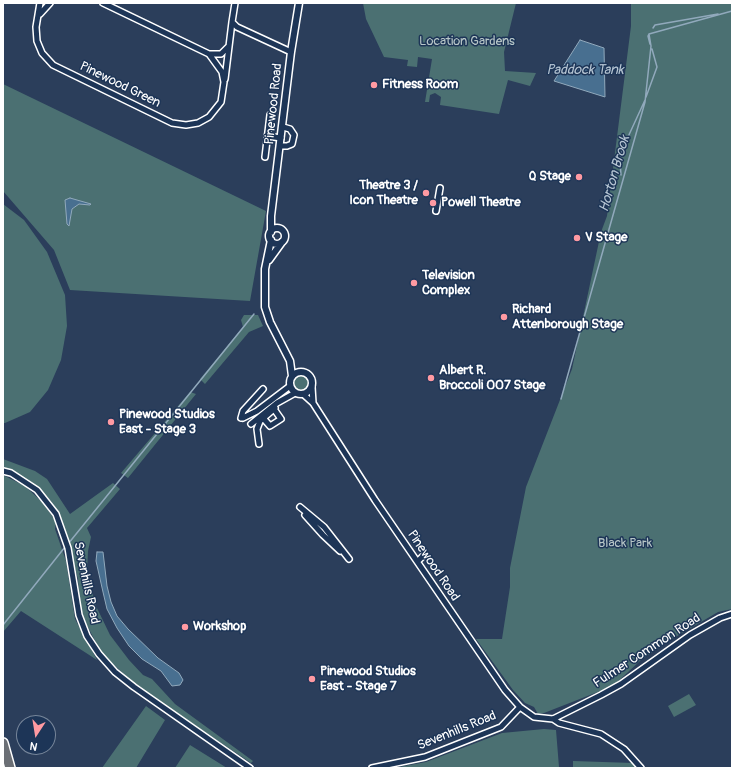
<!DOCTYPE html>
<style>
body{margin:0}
#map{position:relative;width:735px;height:771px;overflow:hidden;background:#2b3e5b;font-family:Pangolin,sans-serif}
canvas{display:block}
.frame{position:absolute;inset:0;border:4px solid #fff;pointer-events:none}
.north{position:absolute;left:16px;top:715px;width:40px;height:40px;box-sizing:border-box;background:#1d3557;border:1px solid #77869a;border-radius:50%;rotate:192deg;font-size:11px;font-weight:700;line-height:16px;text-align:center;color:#fff}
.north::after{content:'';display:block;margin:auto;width:14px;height:18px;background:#ff9aa2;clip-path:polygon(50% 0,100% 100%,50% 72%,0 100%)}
</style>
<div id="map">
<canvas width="735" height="771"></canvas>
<div class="frame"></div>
<div class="north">N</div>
</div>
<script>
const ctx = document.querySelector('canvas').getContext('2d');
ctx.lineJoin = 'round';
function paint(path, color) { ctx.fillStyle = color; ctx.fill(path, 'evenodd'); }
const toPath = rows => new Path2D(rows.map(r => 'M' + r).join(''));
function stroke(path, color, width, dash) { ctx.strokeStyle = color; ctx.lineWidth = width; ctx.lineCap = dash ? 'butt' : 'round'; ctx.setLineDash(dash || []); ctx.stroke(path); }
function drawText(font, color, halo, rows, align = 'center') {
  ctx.font = font + ' Pangolin,sans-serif'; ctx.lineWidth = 3; ctx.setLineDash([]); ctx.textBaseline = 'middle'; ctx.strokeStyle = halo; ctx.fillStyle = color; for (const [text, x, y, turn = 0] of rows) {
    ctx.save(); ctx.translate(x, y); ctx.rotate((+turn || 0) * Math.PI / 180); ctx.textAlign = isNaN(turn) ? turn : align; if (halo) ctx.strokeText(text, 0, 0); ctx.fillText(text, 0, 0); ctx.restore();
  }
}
paint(toPath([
 [363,3,516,3,504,52,505,71,536,73,530,86,508,80,499,114,440,105,441,97,435,93,430,95,429,102,425,102,432,59,418,57,417,67,407,66,408,60,384,57,366,19],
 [631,3,732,3,732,609,718,612,667,642,641,660,613,686,544,713,538,714,534,707,525,703,513,690,476,639,502,639,510,587,510,568,526,487,572,369,601,232,607,216,631,26],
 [3,84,266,211,250,301,70,290,54,250,3,191],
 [3,204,24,220,47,252,65,295,67,326,61,360,48,390,30,412,5,423,3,423],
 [244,315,258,315,263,326,249,332,205,384,200,379,243,327,241,320],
 '292 383a9 9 0 1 1 18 0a9 9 0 1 1-18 0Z',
 [190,392,196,394,128,478,121,473],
 [3,459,35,471,47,479,70,514,113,483,120,489,87,528,91,537,88,551,87,573,96,606,110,635,129,660,143,675,152,679,175,704,253,761,251,763,137,686,102,654,80,612,78,579,62,520,51,501,33,483,13,471,3,468],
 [3,475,25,486,42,502,56,521,55,529,66,561,75,619,97,660,21,611,3,632],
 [689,694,696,705,674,717,668,706],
 [146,706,165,720,136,768,102,768],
 [544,729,556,730,559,767,573,767,573,761,633,763,636,768,394,768,426,762,502,733],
 [190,745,227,768,175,768]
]), '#4b7072');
const water = toPath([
 [580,40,604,48,605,97,554,81,580,40],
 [70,198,91,204,90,205,79,204,72,209,69,226,67,224,65,200,70,198],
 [97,552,103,552,107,586,111,602,117,616,128,629,158,658,179,673,183,680,180,685,172,686,161,671,142,659,129,646,117,628,107,609,103,592,96,561,97,552]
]);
paint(water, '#486f90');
stroke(water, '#91a9bc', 1);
stroke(toPath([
 [653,28,655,25,718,14],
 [649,34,648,36,650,44],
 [646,97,657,67,652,49],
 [621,175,620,161,622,150,645,100],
 [561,399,645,102,651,46,649,34,732,11],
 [68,544,254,314],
 [3,625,65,547]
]), '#91a9bc', 1.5);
const minor = toPath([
 [40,3,36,27,37,41,42,53,53,65,172,123,186,125,198,123,209,117,221,102,224,82,222,72,209,54,103,3],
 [40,14,50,3],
 [232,22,235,3],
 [209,54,221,54,228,47],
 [225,79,232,22,237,27,291,52],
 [267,136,281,138],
 [280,146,287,146,292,144,294,135,290,129,283,127],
 [265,157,270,115],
 [436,211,440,188],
 [312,387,313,403],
 [303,394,313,403,375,500,505,690,520,707,534,717,553,719,601,695,621,684,690,635,720,618,732,614],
 [241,418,243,411,263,389],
 [243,418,257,411,290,386],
 [263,418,270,426,281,419,274,409],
 [251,424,277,403,295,393],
 [259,444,257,429,260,421,275,408],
 [3,471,11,473,37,490,56,514,68,548,79,615,87,636,99,654,115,672,134,687,250,768],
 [300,507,324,527,349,559],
 [305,515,323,535,340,551],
 [418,561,424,555],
 [553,719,559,723,601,734,624,749,641,768],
 [372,768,425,757,501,727,520,707]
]);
const tertiary = toPath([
 '269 236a8 8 0 1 1 16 0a8 8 0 1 1-16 0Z',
 [271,232,271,216,291,52,299,3],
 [271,240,265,269,265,307,270,322,290,361,292,376],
 [269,260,282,242],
 '290 383a11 11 0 1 1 22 0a11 11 0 1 1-22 0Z'
]);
const motorway = toPath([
 [3,743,10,768]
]);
stroke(minor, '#fff', 8);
stroke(tertiary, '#fff', 9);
stroke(motorway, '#fff', 12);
stroke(minor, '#1d3557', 5);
stroke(tertiary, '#1d3557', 6);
stroke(motorway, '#6b6f75', 9);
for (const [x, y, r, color] of [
 [374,85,4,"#ff9aa2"],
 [579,177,4,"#ff9aa2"],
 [426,193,4,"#ff9aa2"],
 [433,203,4,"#ff9aa2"],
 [577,238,4,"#ff9aa2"],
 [414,283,4,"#ff9aa2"],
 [504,317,4,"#ff9aa2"],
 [431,378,4,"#ff9aa2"],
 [111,422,4,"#ff9aa2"],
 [185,627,4,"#ff9aa2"],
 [312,679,4,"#ff9aa2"]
]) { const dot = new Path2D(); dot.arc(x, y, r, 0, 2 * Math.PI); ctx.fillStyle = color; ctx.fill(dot); stroke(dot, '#1d3557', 1.5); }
drawText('13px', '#b7c6c7', '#1d3557', [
 ["Location Gardens",467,42],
 ["Black Park",625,544]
]);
drawText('13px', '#fff', '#1d3557', [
 ["Pinewood Green",120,85,26],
 ["Pinewood Road",274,104,-84],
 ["Pinewood Road",433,566,56],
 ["Sevenhills Road",86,583,78],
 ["Fulmer Common Road",647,651,-33],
 ["Sevenhills Road",457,731,-22]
]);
drawText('bold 13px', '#fff', '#1d3557', [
 ["Fitness Room",382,85],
 ["Q Stage",571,177,"right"],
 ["Theatre 3 /",418,186,"right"],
 ["Icon Theatre",418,201,"right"],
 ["Powell Theatre",441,203],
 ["V Stage",585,238],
 ["Television",422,276],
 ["Complex",422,291],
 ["Richard",512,310],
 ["Attenborough Stage",512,325],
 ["Albert R.",439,371],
 ["Broccoli 007 Stage",439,386],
 ["Pinewood Studios",119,415],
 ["East - Stage 3",119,430],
 ["Workshop",193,627],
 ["Pinewood Studios",320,672],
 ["East - Stage 7",320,687]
], 'left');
drawText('italic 14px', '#b6c5d3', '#1d3557', [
 ["Paddock Tank",585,70],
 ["Horton Brook",615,174,-74]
]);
</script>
